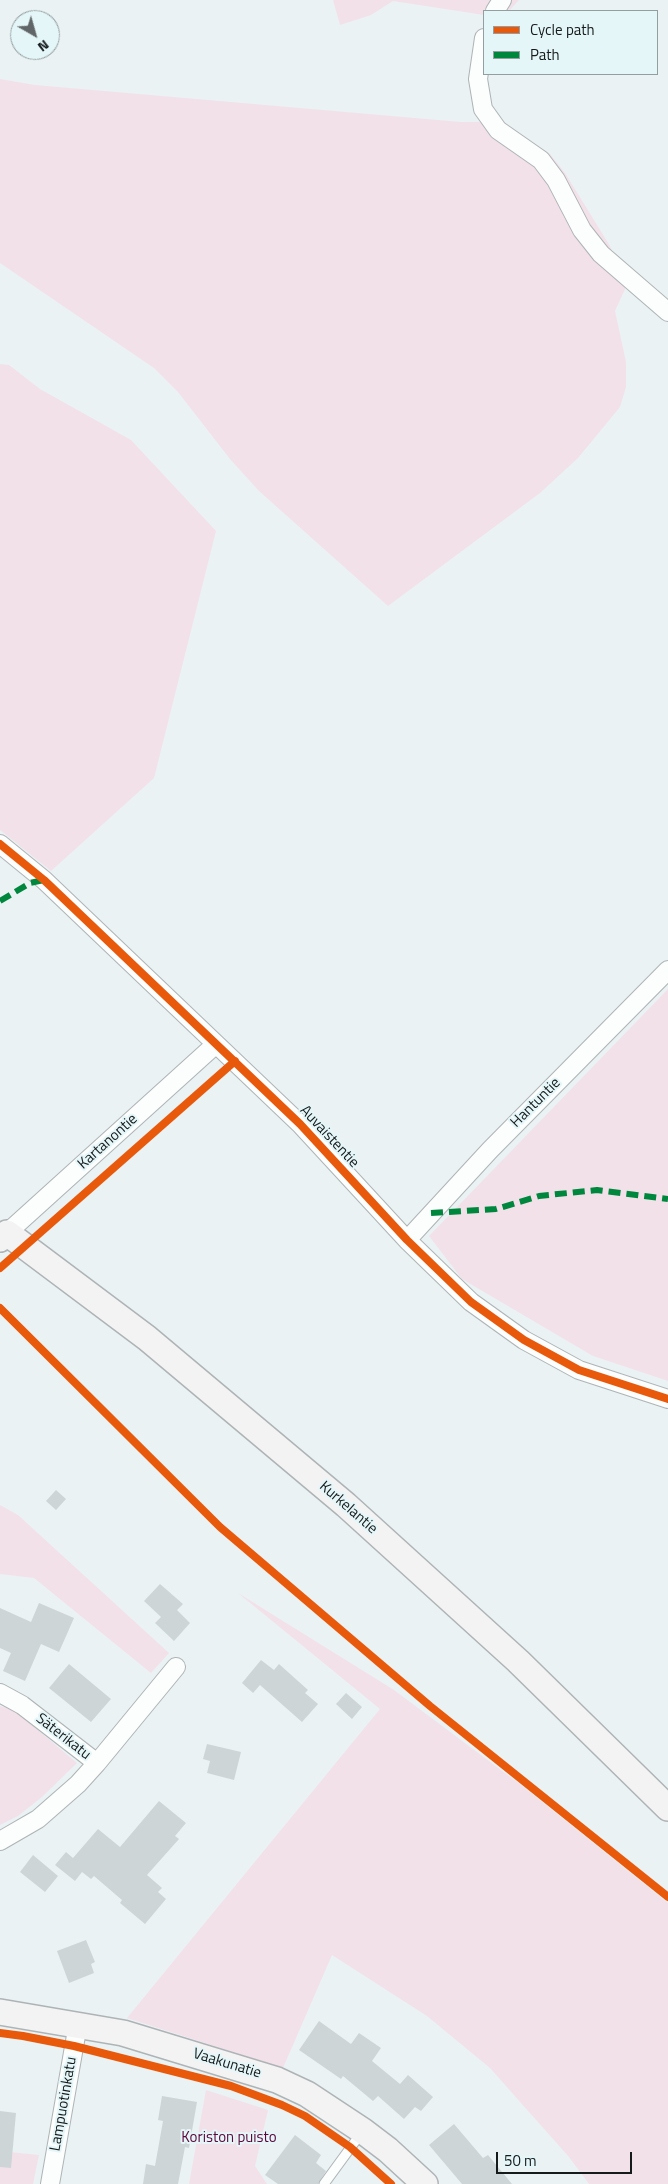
<!DOCTYPE html>
<meta charset="utf-8">
<style>
body{margin:0}
#map{position:relative;width:668px;height:2184px;overflow:hidden;background:#eaf2f4;font-family:"Titillium Web",sans-serif}
canvas{display:block}
.legend{position:absolute;left:483px;top:10px;width:175px;height:65px;box-sizing:border-box;background:#e5f6f9;border:1px solid #929ea0;margin:0;padding:6px 9px;list-style:none;font-size:15px;color:#151a1b}
.legend li{display:flex;align-items:center;gap:10px;height:25px}
.legend b{width:25px;border:1px solid #929ea0}
.north{position:absolute;left:10px;top:10px;width:50px;height:50px;box-sizing:border-box;background:#e5f6f9;border:1px solid #929ea0;border-radius:50%;rotate:142deg;font-size:14px;font-weight:700;line-height:20px;text-align:center;color:#151a1b}
.north::after{content:'';display:block;margin:auto;width:18px;height:22px;background:#606667;clip-path:polygon(50% 0,100% 100%,50% 72%,0 100%)}
.scale{position:absolute;left:496px;top:2152px;width:136px;height:22px;box-sizing:border-box;border:2px solid #151a1b;border-top:0;padding-left:6px;font-size:15px;line-height:18px;white-space:nowrap;color:#151a1b;-webkit-text-stroke:4px #e5f6f9;paint-order:stroke}
</style>
<div id="map">
<canvas width="668" height="2184"></canvas>
<ul class="legend">
<li><b style="height:6px;background:#e8590c"></b>Cycle path</li>
<li><b style="height:6px;background:#00873e"></b>Path</li>
</ul>
<div class="north">N</div>
<div class="scale">50 m</div>
</div>
<script>
const ctx = document.querySelector('canvas').getContext('2d');
ctx.lineJoin = 'round';
function paint(path, color) { ctx.fillStyle = color; ctx.fill(path, 'evenodd'); }
const toPath = rows => new Path2D(rows.map(r => 'M' + r).join(''));
function stroke(path, color, width, dash) { ctx.strokeStyle = color; ctx.lineWidth = width; ctx.lineCap = dash ? 'butt' : 'round'; ctx.setLineDash(dash || []); ctx.stroke(path); }
function drawText(font, color, halo, rows, align = 'center') {
  ctx.font = font + ' "Titillium Web",sans-serif'; ctx.lineWidth = 4; ctx.setLineDash([]); ctx.textBaseline = 'middle'; ctx.strokeStyle = halo; ctx.fillStyle = color; for (const [text, x, y, turn = 0] of rows) {
    ctx.save(); ctx.translate(x, y); ctx.rotate((+turn || 0) * Math.PI / 180); ctx.textAlign = isNaN(turn) ? turn : align; if (halo) ctx.strokeText(text, 0, 0); ctx.fillText(text, 0, 0); ctx.restore();
  }
}
paint(toPath([
 [333,0,519,0,509,11,484,11,484,15,393,1,371,15,340,25],
 [0,79,35,85,461,122,502,122,550,154,565,173,610,246,626,287,615,311,626,362,626,387,620,407,578,458,540,493,388,606,259,491,230,459,178,392,154,368,0,263],
 [0,364,9,365,40,389,131,440,216,531,154,778,51,871,0,830],
 [668,989,668,1381,593,1356,462,1279,429,1236],
 [0,1505,18,1515,169,1653,151,1673,34,1578,0,1574],
 [238,1593,394,1690,521,1785,668,1903,668,2184,589,2184,569,2157,490,2068,427,2016,332,1955,283,2068,127,2018,380,1709],
 [0,1706,14,1710,77,1763,42,1797,18,1816,0,1825],
 [206,2090,268,2110,255,2166,267,2184,189,2184],
 [0,2151,39,2155,33,2184,0,2184]
]), '#f3e1ea');
paint(toPath([
 [56,1490,66,1499,56,1510,46,1501],
 [160,1584,183,1604,177,1610,190,1623,174,1641,155,1623,161,1617,144,1601],
 [39,1603,74,1618,59,1652,41,1644,25,1681,3,1671,11,1653,0,1648,0,1608,31,1622],
 [261,1660,274,1670,279,1664,308,1690,305,1693,318,1704,302,1722,260,1685,253,1693,242,1683],
 [69,1664,111,1699,91,1722,49,1688],
 [346,1693,362,1707,352,1719,336,1704],
 [207,1744,241,1752,234,1780,207,1773,210,1761,203,1759],
 [159,1801,186,1823,175,1836,179,1839,147,1875,162,1888,158,1892,166,1899,145,1924,120,1903,122,1900,94,1876,91,1879,82,1872,75,1881,55,1865,66,1852,73,1858,98,1829,120,1847],
 [33,1855,58,1876,45,1892,20,1872],
 [86,1940,95,1962,91,1964,94,1973,69,1983,57,1951],
 [319,2021,351,2044,359,2033,381,2048,372,2061,400,2084,408,2075,433,2097,421,2111,415,2107,404,2119,378,2096,373,2101,343,2076,341,2079,299,2050],
 [162,2096,197,2102,189,2148,185,2147,178,2184,143,2184,146,2164,155,2166,163,2121,158,2120],
 [0,2111,16,2113,11,2168,0,2167],
 [454,2124,483,2158,488,2155,512,2184,462,2184,429,2145],
 [295,2135,321,2155,316,2163,326,2171,318,2184,278,2184,265,2175]
]), '#ced5d6');
const lane = toPath([
 [324,2184,362,2132]
]);
const street = toPath([
 [495,11,502,0],
 [484,38,478,79,483,109,498,130,541,160,556,180,582,230,601,254,668,312],
 [0,844,44,880,300,1124,407,1240,471,1302,524,1340,579,1370,668,1399],
 [7,1233,216,1044],
 [407,1240,490,1150,668,970],
 [0,1693,22,1705,97,1763,78,1784,38,1819,0,1841],
 [97,1763,176,1667],
 [50,2184,78,2024]
]);
const secondary = toPath([
 [0,1239,7,1233,147,1338,346,1505,518,1661,668,1808],
 [0,2012,123,2033,277,2080,307,2094,363,2131,388,2150,425,2184]
]);
stroke(lane, '#aeb4b5', 11);
stroke(street, '#aeb4b5', 20);
stroke(secondary, '#aeb4b5', 28);
stroke(lane, '#fcfdfd', 9);
stroke(street, '#fcfdfd', 18);
stroke(secondary, '#f3f3f4', 25);
stroke(toPath([
 [0,901,30,883,44,880],
 [431,1213,496,1209,539,1196,597,1190,668,1199]
]), '#00873e', 6, [12, 6]);
stroke(toPath([
 [0,844,44,880,300,1124,407,1240,471,1302,524,1340,579,1370,668,1399],
 [0,1268,235,1061],
 [0,1308,220,1527,430,1706,668,1897],
 [0,2033,23,2036,74,2046,231,2086,282,2105,305,2116,350,2147,391,2184]
]), '#e8590c', 8);
drawText('15px', '#151a1b', '#e5f6f9', [
 ["Hantuntie",536,1103,-45],
 ["Auvaistentie",329,1137,47],
 ["Kartanontie",108,1142,-42],
 ["Kurkelantie",348,1508,41],
 ["Säterikatu",63,1737,38],
 ["Vaakunatie",227,2064,17],
 ["Lampuotinkatu",64,2104,-80]
]);
drawText('15px', '#5d0639', '#e5f6f9', [
 ["Koriston puisto",229,2138]
]);
</script>
